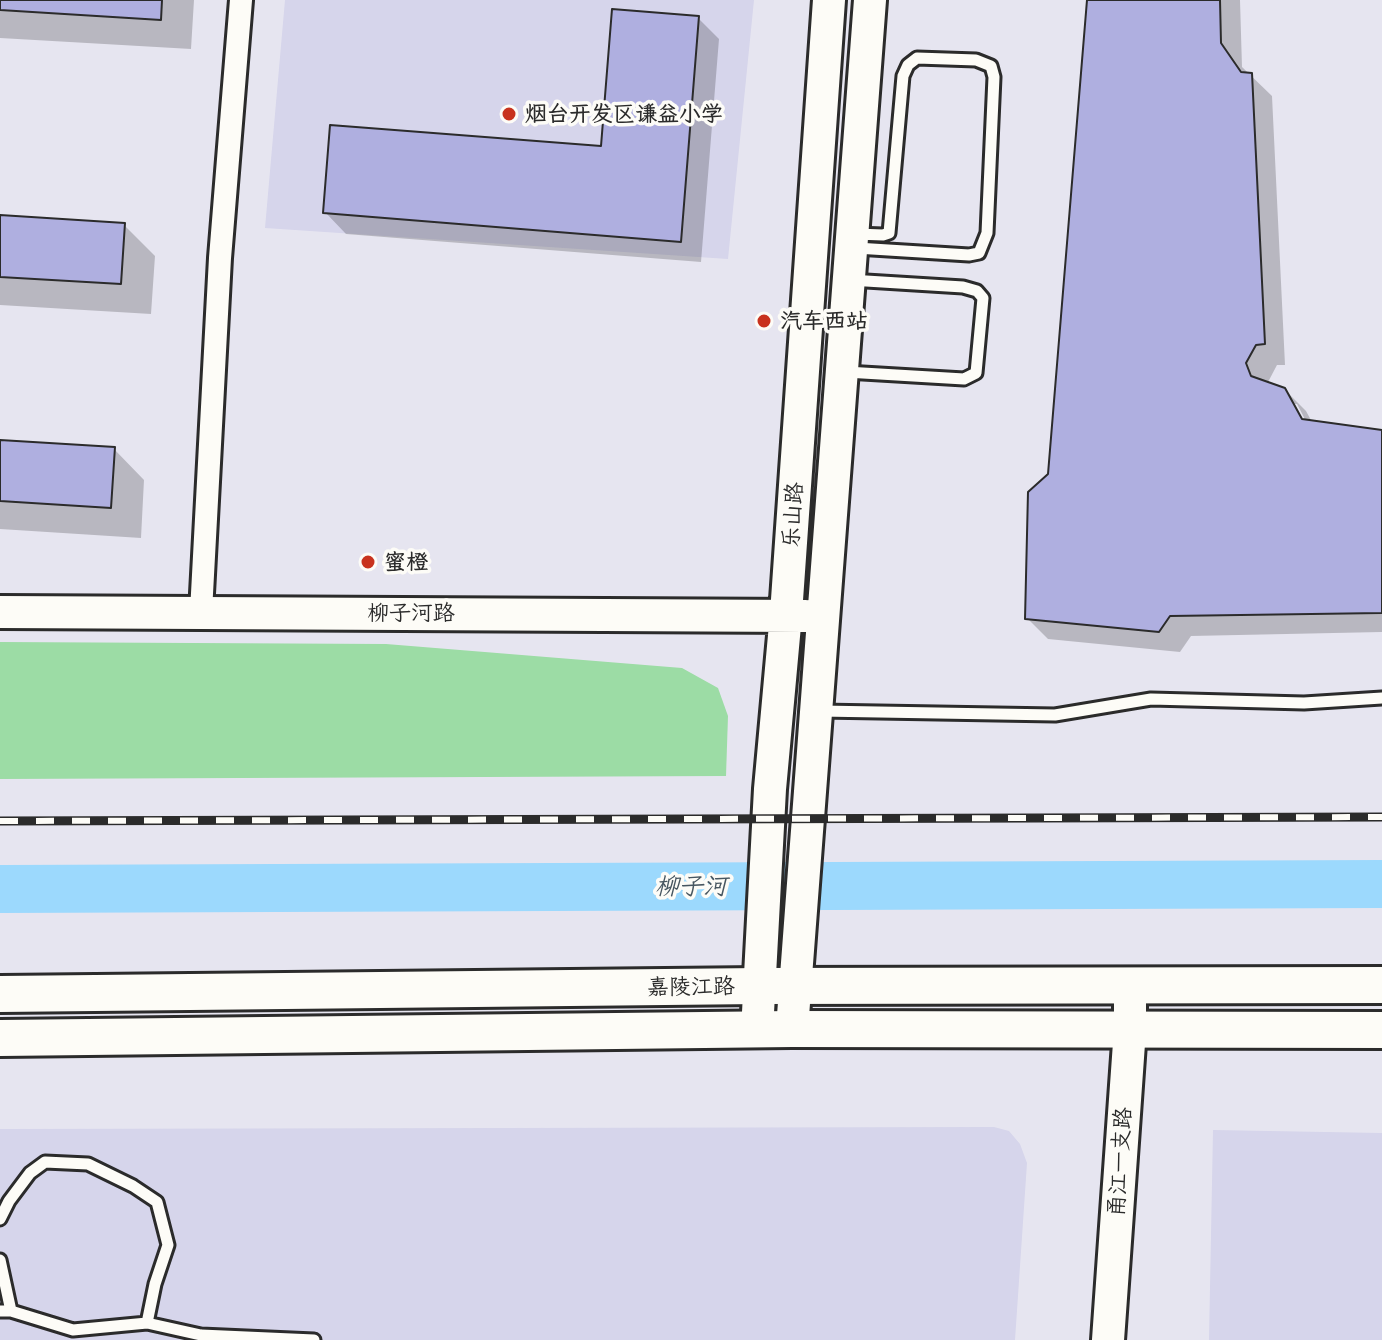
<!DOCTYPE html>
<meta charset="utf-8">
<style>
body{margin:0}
canvas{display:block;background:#e6e5f0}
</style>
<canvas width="1382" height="1340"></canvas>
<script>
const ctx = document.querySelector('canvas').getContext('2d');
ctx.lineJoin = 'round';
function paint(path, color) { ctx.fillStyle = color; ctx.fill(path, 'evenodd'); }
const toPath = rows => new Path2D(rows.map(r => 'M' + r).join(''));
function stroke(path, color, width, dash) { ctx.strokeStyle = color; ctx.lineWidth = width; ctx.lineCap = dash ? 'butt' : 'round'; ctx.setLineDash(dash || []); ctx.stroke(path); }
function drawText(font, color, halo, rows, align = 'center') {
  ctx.font = font + ' Mali,"LXGW WenKai TC",sans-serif'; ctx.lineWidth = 7; ctx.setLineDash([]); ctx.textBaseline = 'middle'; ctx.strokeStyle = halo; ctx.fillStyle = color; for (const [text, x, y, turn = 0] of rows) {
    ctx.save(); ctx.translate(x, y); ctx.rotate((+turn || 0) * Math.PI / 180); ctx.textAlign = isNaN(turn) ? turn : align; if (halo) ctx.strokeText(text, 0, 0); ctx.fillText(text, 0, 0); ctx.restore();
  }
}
paint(toPath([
 [285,0,754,0,728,259,265,228],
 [994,1127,1009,1131,1020,1144,1027,1163,1015,1340,0,1340,0,1129],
 [1213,1130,1382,1133,1382,1340,1209,1340]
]), '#d6d5eb');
paint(toPath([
 [0,642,386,644,682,668,718,688,728,716,726,776,0,779]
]), '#9cdca5');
paint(toPath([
 [0,0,194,0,191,49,0,38],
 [1089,0,1240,0,1242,67,1272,96,1285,365,1277,365,1267,384,1284,389,1306,411,1312,422,1382,432,1382,632,1191,636,1180,652,1048,639,1027,618,1050,475],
 [1292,404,1297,404,1309,427,1305,429],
 [698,18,719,39,701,262,346,234,325,212,603,148],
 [0,217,124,225,155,256,151,314,0,305],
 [0,442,114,449,144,480,141,538,0,529]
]), '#0003');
stroke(toPath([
 [0,889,1382,884]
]), '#9cd9fd', 48);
const building = toPath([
 [0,0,162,0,161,20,0,10,0,0],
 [1087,0,1220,0,1221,43,1241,72,1252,73,1265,344,1256,345,1246,363,1251,376,1285,388,1302,419,1382,430,1382,613,1170,616,1159,632,1025,619,1028,492,1048,474,1087,0],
 [612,9,699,16,681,242,323,213,330,125,601,146,612,9],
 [0,215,125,223,121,284,0,277,0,215],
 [0,440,115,447,111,508,0,501,0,440]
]);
paint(building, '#afafe0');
stroke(building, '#2b2b2b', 2);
const lane = toPath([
 [856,248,969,255,979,253,987,233,994,77,991,66,976,60,917,58,908,65,903,76,889,233,883,235,856,234],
 [846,372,964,379,976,373,983,298,977,291,963,287,850,280],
 [820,711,1055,715,1151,699,1304,703,1382,698],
 [0,1219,9,1201,30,1173,45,1162,88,1164,133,1186,157,1202,168,1245,155,1284,147,1323],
 [0,1260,11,1311],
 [0,1311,11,1311,73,1330,147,1323,201,1335,314,1340]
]);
const street = toPath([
 [201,612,220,258,241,0]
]);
const secondary = toPath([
 [0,612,805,616],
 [792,1029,870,0],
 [757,1031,770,789,786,614,829,0],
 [1108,1340,1130,1029,1130,985]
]);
const primary = toPath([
 [0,994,760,986,1382,985],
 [0,1038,792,1029,1382,1030]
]);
stroke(lane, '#2b2b2b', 17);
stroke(street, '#2b2b2b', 28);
stroke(secondary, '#2b2b2b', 38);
stroke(primary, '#2b2b2b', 42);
stroke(lane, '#fdfcf7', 11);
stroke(street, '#fdfcf7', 22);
stroke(secondary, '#fdfcf7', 32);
stroke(primary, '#fdfcf7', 36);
const rail = toPath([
 [0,821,1382,817]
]);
stroke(rail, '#2b2b2b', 9);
stroke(rail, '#fdfcf7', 6, [18]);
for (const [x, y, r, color] of [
 [509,114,8,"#c8321e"],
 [764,321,8,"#c8321e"],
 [368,562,8,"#c8321e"]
]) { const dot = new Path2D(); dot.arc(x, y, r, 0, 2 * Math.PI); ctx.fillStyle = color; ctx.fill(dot); stroke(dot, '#fdfcf7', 3); }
drawText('bold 22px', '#2b2b2b', '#fdfcf7', [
 ["烟台开发区谦益小学",525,114],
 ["汽车西站",780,321],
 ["蜜橙",384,562]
], 'left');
drawText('22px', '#2b2b2b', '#fdfcf7', [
 ["乐山路",793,515,-86],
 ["柳子河路",411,613],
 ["嘉陵江路",691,987,-1],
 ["甬江一支路",1120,1162,-86]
]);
drawText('italic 24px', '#475660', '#fdfcf7', [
 ["柳子河",691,887]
]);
</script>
